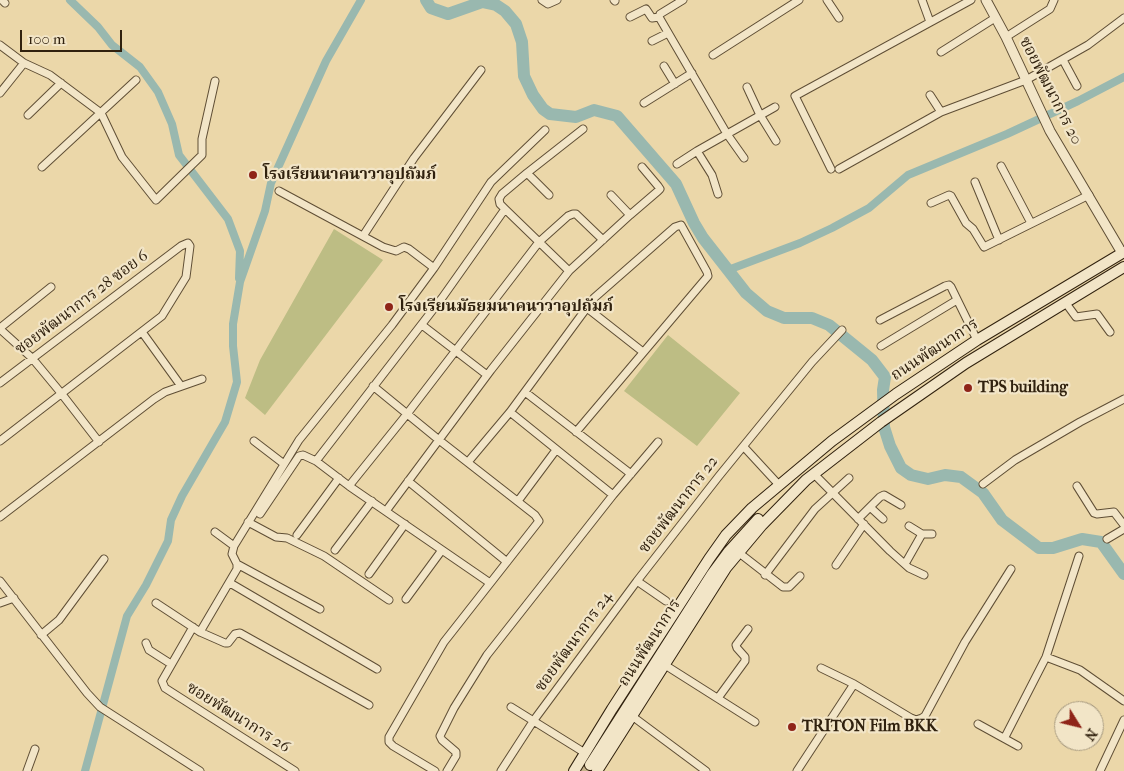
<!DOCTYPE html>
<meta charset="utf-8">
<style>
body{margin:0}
#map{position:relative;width:1124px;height:771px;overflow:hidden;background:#ebd7a9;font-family:"IM FELL French Canon",serif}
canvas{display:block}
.north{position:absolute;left:1054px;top:701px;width:50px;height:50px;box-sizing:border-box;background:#f2e5c7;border:1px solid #a4977d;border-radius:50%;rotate:126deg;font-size:14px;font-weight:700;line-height:20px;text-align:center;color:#30210e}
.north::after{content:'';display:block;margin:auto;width:18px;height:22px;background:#8f2418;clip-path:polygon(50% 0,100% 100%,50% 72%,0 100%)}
.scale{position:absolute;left:20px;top:30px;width:102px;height:22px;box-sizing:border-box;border:2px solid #30210e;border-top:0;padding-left:6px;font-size:15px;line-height:18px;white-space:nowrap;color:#30210e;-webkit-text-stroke:4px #f2e5c7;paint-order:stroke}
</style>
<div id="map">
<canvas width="1124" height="771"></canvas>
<div class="north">N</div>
<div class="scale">100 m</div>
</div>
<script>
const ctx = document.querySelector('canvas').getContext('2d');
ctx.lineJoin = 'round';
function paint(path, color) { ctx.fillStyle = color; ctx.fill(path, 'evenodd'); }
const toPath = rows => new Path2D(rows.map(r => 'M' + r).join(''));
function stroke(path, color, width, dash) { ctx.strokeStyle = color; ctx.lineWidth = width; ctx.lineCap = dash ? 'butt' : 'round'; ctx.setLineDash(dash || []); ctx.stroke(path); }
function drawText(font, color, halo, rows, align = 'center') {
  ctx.font = font + ' "IM FELL French Canon","Noto Serif Thai",serif'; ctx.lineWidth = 4.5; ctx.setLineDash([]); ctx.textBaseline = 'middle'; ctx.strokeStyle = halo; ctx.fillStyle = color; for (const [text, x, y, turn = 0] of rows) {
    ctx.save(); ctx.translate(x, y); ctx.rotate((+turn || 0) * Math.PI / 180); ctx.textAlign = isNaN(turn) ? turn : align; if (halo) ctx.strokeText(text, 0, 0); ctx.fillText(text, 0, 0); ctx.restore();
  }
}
paint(toPath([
 [334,229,383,260,265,415,245,398,260,360],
 [668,335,740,393,697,446,624,391]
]), '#bdbd84');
stroke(toPath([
 [70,0,98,27,112,45,140,67,158,92,172,124,179,155,228,219,240,251,239,278],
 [728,270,800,243,832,228,869,208,908,175,1007,134,1078,101,1124,77],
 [85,771,127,616,146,585,168,541,171,520,182,496,225,422,237,382,233,346,233,324,240,282,265,211,271,183,326,61,361,0]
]), '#99b8af', 8);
stroke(toPath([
 [426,0,431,8,448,14,482,2,496,5,505,11,516,24,522,42,524,76,533,95,543,109,550,114,576,117,594,110,617,116,676,184,694,223,703,238,746,293,767,311,784,318,812,318,829,325,872,360,885,377,883,390,884,427,890,446,901,468,911,475,928,479,945,475,961,477,983,493,1002,520,1039,548,1053,548,1082,539,1101,542,1124,574]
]), '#99b8af', 12);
stroke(toPath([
 [581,771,586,763]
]), '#c6b38a', 10, [10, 5]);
const minor = toPath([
 [2,0,5,3],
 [542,0,548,4,557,0],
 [614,0,615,1],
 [827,0,839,18],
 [922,0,930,22],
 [630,17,646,9,652,18,659,17],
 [659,17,727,134,744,158],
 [659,17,660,14,683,0],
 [1006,37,1050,9,1054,0],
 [652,41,668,33],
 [0,45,24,63,50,75,101,113,122,157,156,200,202,155,202,139,215,81],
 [941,52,995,18],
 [713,55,799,0],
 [1063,60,1077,86],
 [664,66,675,84],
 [747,87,760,115,776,141],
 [0,93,24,63],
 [930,95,941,112],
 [644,103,692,73],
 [28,115,61,83],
 [697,151,712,175,718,194],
 [677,164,697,151,775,107],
 [1001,166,1031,223],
 [42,167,136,80],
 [831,169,795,96,971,0],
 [839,169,941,112,1026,80,1088,45,1124,18],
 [527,173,549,195],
 [975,182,999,240],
 [279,191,383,247,396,251,404,247,409,249,434,268],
 [611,195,630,215],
 [931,203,949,195,951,196,966,223,973,229,984,247,1089,195],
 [363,236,414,158,481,70],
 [569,271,505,209,500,204,499,199,502,194,527,173,583,129],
 [1065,302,1076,317,1097,314,1110,332],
 [587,308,643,352],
 [880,320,945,286,949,285,951,287,977,340],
 [422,325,487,375],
 [0,328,51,287],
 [0,329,32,358,61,393,99,442],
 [142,332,181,386],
 [881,346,957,300],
 [0,383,181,246,188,243,190,246,186,277,162,316,0,441],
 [373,386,439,440,535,515,539,521,444,642,389,737,389,742,393,746,435,771],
 [525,392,631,474],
 [510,412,613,495],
 [254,441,284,464],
 [744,447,779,485],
 [316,461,442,298,505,209],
 [468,462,510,412,594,298,675,227,681,225,707,272,708,276,576,432],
 [814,474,890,551,909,568,924,575],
 [408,481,507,562],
 [983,484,1015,460,1080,422,1124,399],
 [349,486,407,414,539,242,568,216,573,214,576,214,603,240],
 [1077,486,1094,513,1097,514,1114,512,1124,525],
 [518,501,556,450],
 [870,507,883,519],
 [386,511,491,370,569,271,630,215,658,191,660,189,658,186,642,167],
 [260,514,299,456,303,455,316,461,349,486,490,583],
 [0,517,154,399,165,392,202,379],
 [858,519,880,497,884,495,901,505],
 [248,522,276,537,287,538,324,556,389,600],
 [909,526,922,534,932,534],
 [215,532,234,546],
 [297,535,339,478],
 [1107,539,1124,529],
 [335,550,372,501],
 [738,552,783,587,789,587,800,576],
 [237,564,320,609],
 [905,564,922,534],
 [836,565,864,524],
 [369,574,405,524],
 [765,575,815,509,849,478],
 [0,581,87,693,100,707,200,771],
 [637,581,666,601],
 [230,583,377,669],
 [406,599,442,550],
 [0,603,14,598],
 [156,603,200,632,225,643,228,643,235,634,240,633,369,705],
 [193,627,162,681,165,688,295,771],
 [200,632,237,569,237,564,232,554,234,546,299,440,392,325,434,268,491,182,545,130],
 [41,635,59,620,104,559],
 [146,643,149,650,171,664],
 [1046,657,1080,670,1124,701],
 [665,665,755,722],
 [821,668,854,684,911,718,916,720,922,718,925,716,965,642,1011,569],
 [718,698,745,661,745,657,737,648,736,645,748,629],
 [511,707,585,753],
 [632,716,706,771],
 [978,724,1018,746],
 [1005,737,1046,657,1079,556],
 [27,771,35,749],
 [447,771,456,756,456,752,442,740,440,736,454,708,487,655,613,495,658,442],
 [501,771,534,720,637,581,719,476,812,362,842,330],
 [797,771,854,684],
 [1100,771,1124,720]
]);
const tertiary = toPath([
 [986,0,1006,37,1050,131,1122,253]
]);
const secondary = toPath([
 [590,765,712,574,729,551,758,519],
 [574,771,612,709,709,559,726,535,752,508,832,441,896,394,977,340,1124,252],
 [597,771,726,568,762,525,806,480,881,422,966,363,1124,267]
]);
stroke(minor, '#5f4e35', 9);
stroke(tertiary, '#5f4e35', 11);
stroke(secondary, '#30210e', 12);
stroke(minor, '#f2e5c7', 7);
stroke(tertiary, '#f2e5c7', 9);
stroke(secondary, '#f2e5c7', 10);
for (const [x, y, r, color] of [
 [253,175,5,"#8f2418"],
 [389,307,5,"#8f2418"],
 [968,388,5,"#8f2418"],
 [792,727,5,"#8f2418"]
]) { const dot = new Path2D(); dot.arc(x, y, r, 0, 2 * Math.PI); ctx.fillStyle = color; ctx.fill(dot); stroke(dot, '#f2e5c7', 2); }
drawText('16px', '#30210e', '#f2e5c7', [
 ["ซอยพัฒนาการ 20",1050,91,63],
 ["ซอยพัฒนาการ 28 ซอย 6",82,303,-37],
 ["ถนนพัฒนาการ",935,350,-33],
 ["ซอยพัฒนาการ 22",679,505,-52],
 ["ซอยพัฒนาการ 24",574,642,-54],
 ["ถนนพัฒนาการ",650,643,-57],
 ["ซอยพัฒนาการ 26",238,718,32]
]);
drawText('bold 16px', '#30210e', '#f2e5c7', [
 ["โรงเรียนนาคนาวาอุปถัมภ์",263,175],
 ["โรงเรียนมัธยมนาคนาวาอุปถัมภ์",399,307],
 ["TPS building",978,388],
 ["TRITON Film BKK",802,727]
], 'left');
</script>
